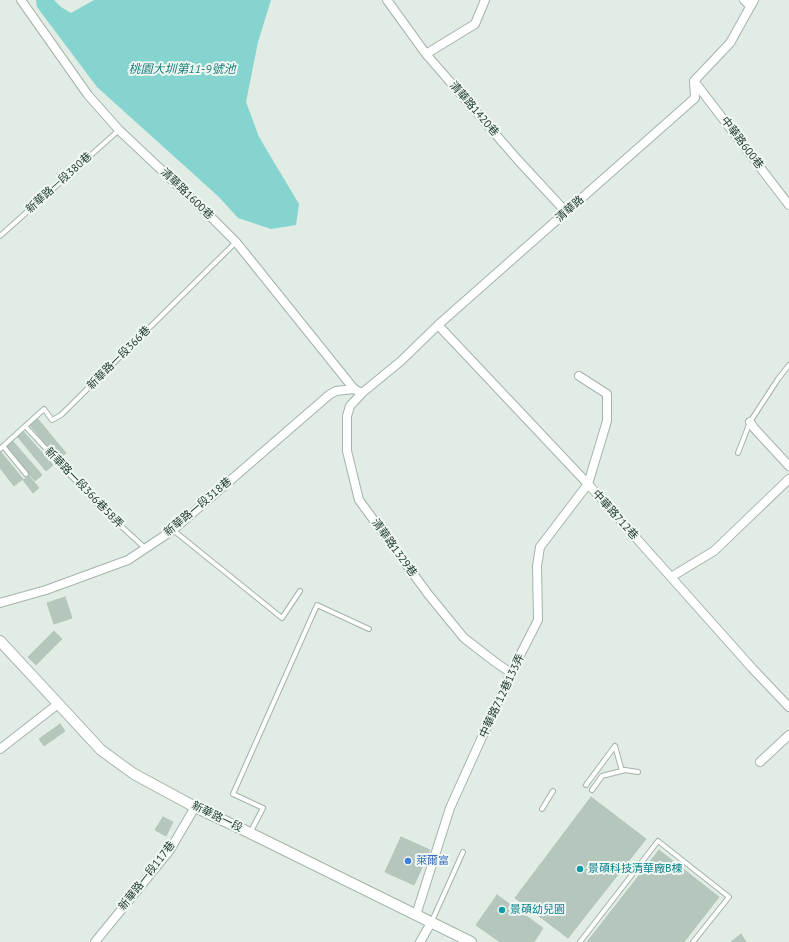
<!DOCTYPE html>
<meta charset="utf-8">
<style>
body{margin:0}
canvas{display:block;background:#e0ece4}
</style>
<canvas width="789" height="942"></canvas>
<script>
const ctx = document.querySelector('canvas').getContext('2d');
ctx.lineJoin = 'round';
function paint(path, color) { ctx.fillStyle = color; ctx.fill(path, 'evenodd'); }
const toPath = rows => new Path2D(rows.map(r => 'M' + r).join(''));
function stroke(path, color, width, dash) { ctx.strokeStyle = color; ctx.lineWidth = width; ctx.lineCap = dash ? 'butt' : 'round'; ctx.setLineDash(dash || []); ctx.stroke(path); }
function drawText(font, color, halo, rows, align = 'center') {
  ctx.font = font + ' "PT Sans","Noto Sans TC",sans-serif'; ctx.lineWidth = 4; ctx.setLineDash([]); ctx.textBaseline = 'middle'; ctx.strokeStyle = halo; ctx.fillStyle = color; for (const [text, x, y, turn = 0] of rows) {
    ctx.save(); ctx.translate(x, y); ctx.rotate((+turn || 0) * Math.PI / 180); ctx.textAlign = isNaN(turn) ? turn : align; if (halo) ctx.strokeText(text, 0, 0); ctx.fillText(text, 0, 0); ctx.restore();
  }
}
paint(toPath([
 [36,0,54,0,61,7,71,13,94,0,271,0,258,42,246,102,259,137,299,204,296,225,271,229,238,218,219,197,97,87,37,7]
]), '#85d4d0');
const building = toPath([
 [37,418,66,453,59,460,29,424,37,418],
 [22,430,53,465,46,471,16,435,22,430],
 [11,439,42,475,35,481,4,445,11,439],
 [0,451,23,479,14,486,0,468,0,451],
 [29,476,39,488,33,493,23,480,29,476],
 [65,597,72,618,54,624,47,603,65,597],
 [54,631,62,639,36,665,28,657,54,631],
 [60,724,65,731,44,746,39,739,60,724],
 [591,797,646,839,568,938,515,898,591,797],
 [163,817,173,822,166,836,155,830,163,817],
 [401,837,430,850,414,885,385,872,401,837],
 [659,850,719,897,684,942,587,942,659,850],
 [497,895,543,928,534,942,500,942,476,925,497,895],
 [741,934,746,942,731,942,741,934]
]);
paint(building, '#b5c7bd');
stroke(building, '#b2c6ba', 1);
const service = toPath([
 [0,236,119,130],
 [25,426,98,505,145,548],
 [3,446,26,474],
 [0,449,44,409,52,420,61,415,236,242],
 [738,453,750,422,778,379,789,365],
 [173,530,282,618,300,591],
 [586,785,615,746,622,771],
 [592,790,602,776,625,770,638,772],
 [542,809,553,791],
 [250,833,263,808,233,794,317,605,369,629],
 [431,923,463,852],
 [580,942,658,841,729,897,693,942]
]);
const minor = toPath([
 [21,0,88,95,119,130,206,212,236,242,354,389,362,393,401,361,438,325,695,98,694,81,730,43,754,0],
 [387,0,426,54,517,159,566,212],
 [744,0,750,6],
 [426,54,475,24,485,0],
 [694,81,789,205],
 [438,325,588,484,752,668,789,707],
 [362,393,350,406,347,416,347,451,359,500,428,594,464,638,495,662,511,673],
 [750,422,754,428,789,466],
 [671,577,714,551,789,479],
 [0,603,46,590,128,560,173,530,329,395,336,391,354,389],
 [0,749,58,704],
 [760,762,789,735],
 [416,915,450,808,511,673,538,620,537,566,540,547,588,484,607,421,607,394,579,376],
 [95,942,170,850,195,807],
 [420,942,431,923]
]);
const tertiary = toPath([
 [0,641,101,750,134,774,195,807,250,833,471,942]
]);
stroke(service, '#a3b4aa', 6);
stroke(minor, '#a3b4aa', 10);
stroke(tertiary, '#a3b4aa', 12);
stroke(service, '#fff', 4);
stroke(minor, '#fff', 8);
stroke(tertiary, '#fff', 10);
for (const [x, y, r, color] of [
 [408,861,4,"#3f7fe0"],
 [580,869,4,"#0f9aa8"],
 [502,910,4,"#0f9aa8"]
]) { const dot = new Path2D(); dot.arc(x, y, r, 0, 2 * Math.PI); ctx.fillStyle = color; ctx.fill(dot); stroke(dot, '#f1f8f3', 1.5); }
drawText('11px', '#203d2f', '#f1f8f3', [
 ["清華路1420巷",474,109,49],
 ["中華路600巷",742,143,53],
 ["新華路一段380巷",59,183,-42],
 ["清華路1600巷",187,194,44],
 ["清華路",570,209,-41],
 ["新華路一段366巷",119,358,-45],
 ["新華路一段366巷58弄",84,488,46],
 ["新華路一段318巷",198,507,-40],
 ["中華路712巷",615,515,48],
 ["清華路1329巷",394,548,54],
 ["中華路712巷133弄",502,696,-65],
 ["新華路一段",217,817,26],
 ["新華路一段117巷",147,876,-52]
]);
drawText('11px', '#366cbe', '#f1f8f3', [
 ["萊爾富",416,861]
], 'left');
drawText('11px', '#0d838f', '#f1f8f3', [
 ["景碩科技清華廠B棟",588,869],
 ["景碩幼兒園",510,910]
], 'left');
drawText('italic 12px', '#177c79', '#f1f8f3', [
 ["桃園大圳第11-9號池",182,70]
]);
</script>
